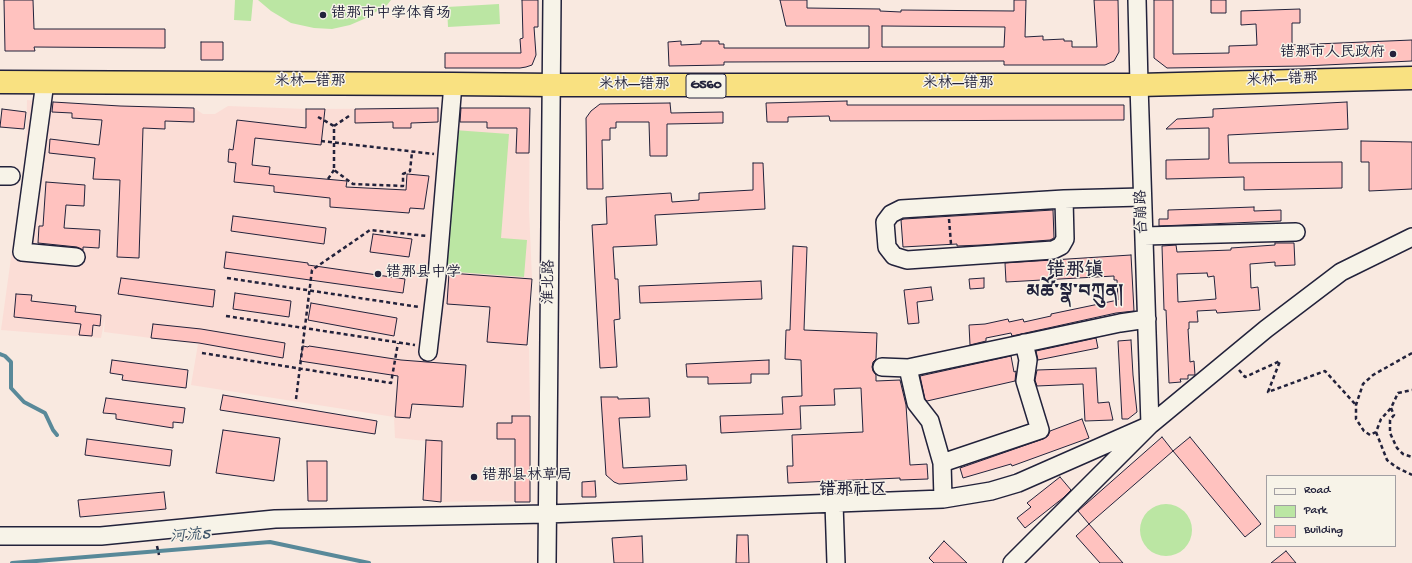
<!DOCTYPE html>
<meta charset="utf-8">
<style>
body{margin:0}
#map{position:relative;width:1412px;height:563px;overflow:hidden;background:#f9e9e0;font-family:"Gochi Hand",sans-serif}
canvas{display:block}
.legend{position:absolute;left:1266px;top:475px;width:130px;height:72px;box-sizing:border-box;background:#f7f3e8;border:1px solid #a29fa3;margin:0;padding:5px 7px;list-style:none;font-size:12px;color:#22223b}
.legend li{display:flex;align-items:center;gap:8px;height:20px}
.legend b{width:20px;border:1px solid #a29fa3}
</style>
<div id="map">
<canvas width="1412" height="563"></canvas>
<ul class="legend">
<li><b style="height:5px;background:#f7f3e8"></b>Road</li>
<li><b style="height:11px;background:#bbe6a3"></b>Park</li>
<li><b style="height:11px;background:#ffc2bf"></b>Building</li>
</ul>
</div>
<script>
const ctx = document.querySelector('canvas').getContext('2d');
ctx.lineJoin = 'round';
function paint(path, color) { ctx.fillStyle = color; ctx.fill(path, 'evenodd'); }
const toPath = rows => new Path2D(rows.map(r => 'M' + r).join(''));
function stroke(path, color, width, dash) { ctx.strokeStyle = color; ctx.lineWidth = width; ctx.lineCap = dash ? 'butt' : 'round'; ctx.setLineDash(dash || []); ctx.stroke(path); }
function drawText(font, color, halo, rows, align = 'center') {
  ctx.font = font + ' "Gochi Hand","LXGW WenKai TC","Noto Serif Tibetan",sans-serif'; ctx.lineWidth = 3; ctx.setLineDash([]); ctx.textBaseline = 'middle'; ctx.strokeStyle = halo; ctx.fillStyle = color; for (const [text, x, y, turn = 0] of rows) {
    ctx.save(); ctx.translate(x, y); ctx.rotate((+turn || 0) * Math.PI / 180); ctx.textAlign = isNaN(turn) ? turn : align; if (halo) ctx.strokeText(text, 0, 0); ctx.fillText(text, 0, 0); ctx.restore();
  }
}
paint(toPath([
 [27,100,43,102,194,108,203,114,215,114,228,106,306,109,530,108,529,209,532,279,527,345,529,348,530,407,530,502,486,501,441,502,423,500,426,441,395,438,394,417,191,385,198,344,104,332,105,317,101,338,1,330,26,150]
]), '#fbddd6');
paint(toPath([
 [235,0,253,0,251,21,234,20],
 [258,0,391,0,387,5,364,19,350,25,332,29,314,28,291,23,271,11],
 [499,4,500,24,448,27,447,7],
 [454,130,509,134,501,238,527,240,524,277,443,271],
 '1140 530a26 26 0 1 1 52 0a26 26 0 1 1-52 0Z'
]), '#bbe6a3');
stroke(toPath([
 [0,354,5,356,11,362,11,388,24,402,45,413,53,430,57,435],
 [12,563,270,542,369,563]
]), '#598999', 4);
const building = toPath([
 [4,0,33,0,34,29,165,29,165,48,34,47,35,51,5,51,4,0],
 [522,0,538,0,538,27,534,27,536,55,532,65,526,67,520,68,445,68,445,53,521,53,520,39,523,38,522,0],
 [780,0,807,0,807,8,880,9,880,11,901,12,901,10,1014,11,1014,0,1026,0,1025,37,1043,36,1043,40,1064,39,1064,41,1072,41,1072,47,1097,47,1094,0,1118,0,1119,52,1114,61,1105,65,1004,65,1004,61,724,62,724,65,669,66,668,42,681,41,681,45,701,44,701,41,719,41,719,44,724,44,724,48,869,48,869,26,786,26,780,0],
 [882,26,1005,27,1004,47,882,47,882,26],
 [1154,0,1173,0,1173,54,1229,53,1229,46,1257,45,1256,24,1241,25,1241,11,1300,9,1300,23,1292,23,1292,45,1412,40,1412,61,1303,66,1167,68,1154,58,1154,0],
 [1211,0,1226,0,1226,13,1211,13,1211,0],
 [201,42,223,42,223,60,201,60,201,42],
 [847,101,847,105,1124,105,1124,120,830,121,829,116,788,117,788,122,767,122,766,103,847,101],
 [53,102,120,106,194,108,194,122,165,121,165,129,143,128,139,258,117,257,120,180,93,179,95,158,49,153,50,139,99,145,102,120,72,118,72,113,52,112,53,102],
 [1347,102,1348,129,1228,135,1229,163,1342,162,1342,188,1244,190,1244,177,1166,179,1166,160,1209,159,1209,128,1166,129,1177,119,1213,117,1213,109,1347,102],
 [670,103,671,113,723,112,723,123,667,124,667,156,650,156,649,122,616,122,616,128,610,128,610,140,602,140,603,189,587,189,586,118,591,111,600,104,670,103],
 [438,108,438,122,411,123,411,128,393,128,393,122,355,123,355,109,438,108],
 [461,108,530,108,529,153,516,153,517,128,487,128,487,122,460,122,461,108],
 [2,109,26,112,24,129,0,127,2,109],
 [306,109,325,109,321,145,255,138,252,165,270,167,269,174,347,181,346,187,406,190,407,174,429,176,424,209,410,208,409,213,330,207,330,198,274,192,274,186,234,182,236,163,228,162,229,149,233,150,237,120,306,128,306,109],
 [1361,141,1412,142,1412,189,1369,191,1369,162,1361,162,1361,141],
 [753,163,763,163,765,209,655,215,657,245,613,247,615,279,618,279,620,319,614,320,617,367,600,368,592,225,607,224,606,197,671,193,672,202,699,200,699,193,753,190,753,163],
 [46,182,85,185,84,206,66,205,64,228,100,230,99,248,83,247,83,250,77,247,38,243,39,226,43,226,46,182],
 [1254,207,1254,211,1281,210,1281,221,1159,226,1159,219,1168,219,1168,210,1254,207],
 [1053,210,1054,238,1050,240,982,245,957,246,957,244,903,247,901,220,904,219,1053,210],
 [233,216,326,228,324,244,231,231,233,216],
 [373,234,412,239,409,257,370,252,373,234],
 [1275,243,1294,243,1295,265,1275,266,1275,262,1250,264,1251,288,1258,287,1260,310,1217,313,1216,310,1197,311,1198,322,1189,322,1189,329,1188,329,1190,362,1194,361,1195,375,1188,375,1188,379,1180,379,1181,382,1169,383,1166,310,1164,310,1162,246,1176,245,1177,252,1231,250,1231,248,1275,245,1275,243],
 [1207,273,1208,277,1214,276,1216,299,1178,302,1177,274,1207,273],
 [793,246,807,247,804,330,877,333,876,359,873,362,872,367,873,371,876,375,876,381,900,380,906,405,910,465,927,464,928,479,900,480,900,478,788,483,787,466,793,466,792,435,863,432,861,388,834,389,835,405,800,406,801,429,721,433,720,416,783,414,782,397,802,396,801,360,785,359,786,330,790,330,793,246],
 [226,252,308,263,308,265,405,279,403,293,224,268,226,252],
 [1131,255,1134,311,1116,313,1012,336,1011,333,986,338,986,341,970,345,969,325,985,324,1008,319,1009,322,1023,319,1024,322,1051,316,1051,314,1118,300,1117,280,1114,280,1114,276,1006,282,1005,263,1131,255],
 [449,273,532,279,527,345,487,342,490,307,447,304,449,273],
 [121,278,215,290,213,307,118,294,121,278],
 [984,278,984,288,970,289,969,279,984,278],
 [761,281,762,299,640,303,639,286,761,281],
 [931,287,933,300,917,302,919,323,908,324,904,290,931,287],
 [235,293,291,301,289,317,233,309,235,293],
 [16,294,32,295,31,301,76,306,75,312,101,315,100,326,93,325,92,336,79,335,81,324,14,317,16,294],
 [311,303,397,318,394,336,308,320,311,303],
 [153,324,201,329,285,343,283,358,199,343,151,338,153,324],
 [1096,338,1098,348,1038,360,1036,351,1096,338],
 [1131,340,1133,375,1137,412,1128,419,1122,419,1118,341,1131,340],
 [303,346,308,347,309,346,401,360,466,365,463,407,412,404,410,418,395,417,398,376,300,361,303,346],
 [1011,356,1014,372,1016,371,1015,381,927,401,925,399,920,376,1011,356],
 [112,360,188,370,186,388,122,380,123,375,110,373,112,360],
 [769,360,769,374,751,374,751,383,708,384,708,377,687,377,686,364,769,360],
 [1096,368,1098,403,1109,402,1113,420,1085,421,1083,384,1037,386,1035,380,1037,370,1096,368],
 [223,395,377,421,375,434,220,410,223,395],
 [601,397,618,397,618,399,649,398,650,417,619,418,623,468,686,465,687,480,619,484,614,482,606,475,601,397],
 [106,398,185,408,183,423,173,422,173,428,116,419,116,414,103,413,106,398],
 [512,416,530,416,530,502,515,502,515,439,497,439,497,423,512,423,512,416],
 [1082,419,1089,438,1012,466,1011,464,963,478,960,468,1043,439,1048,436,1050,431,1082,419],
 [223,430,280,438,274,481,216,473,223,430],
 [1162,437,1173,451,1089,524,1078,511,1162,437],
 [1190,437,1261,524,1245,537,1173,451,1190,437],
 [87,439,172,450,170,466,85,455,87,439],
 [426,440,442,441,441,502,423,500,426,440],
 [307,461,327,461,327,501,308,501,307,461],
 [1060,477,1071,490,1063,498,1025,528,1017,518,1031,507,1027,503,1060,477],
 [595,481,596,497,582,497,582,482,595,481],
 [164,492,166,509,80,517,78,500,164,492],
 [1089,524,1123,563,1100,563,1076,536,1089,524],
 [737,535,748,535,749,563,736,563,737,535],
 [642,536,643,563,614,563,612,538,642,536],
 [944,541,967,563,934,563,929,558,944,541],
 [1286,551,1296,563,1271,563,1286,551]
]);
paint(building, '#ffc2bf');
stroke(building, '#22223b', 1);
const minor = toPath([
 [1137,0,1139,85,1150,425],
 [45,82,22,252,76,257],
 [0,176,11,176],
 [1064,199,1065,239,1061,246,1053,250,907,260,894,256,887,247,885,222,891,214,901,209,1064,199,1142,197],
 [1144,236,1296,232],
 [428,352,437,275,453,84],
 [882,367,908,368,1120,323,1147,319],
 [908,368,916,403,930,421,942,463,943,499],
 [942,463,1040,430,1025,381,1028,360,1024,343],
 [834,503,836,563],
 [0,536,101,536,275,519,547,514,943,499,991,491,1018,483,1150,425],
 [547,563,552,0],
 [1012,563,1150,425,1266,329,1341,272,1412,237]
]);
const highway = toPath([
 [0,82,453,84,552,85,1139,85,1412,78]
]);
stroke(minor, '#22223b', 20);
stroke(highway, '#22223b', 25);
stroke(toPath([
 [349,116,334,126,334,170,353,184,403,186,403,174,410,171,412,152],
 [318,117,334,126],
 [321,141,434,154],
 [328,179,334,170],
 [949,219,951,244],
 [227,278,419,307],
 [226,316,415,345],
 [202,353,391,383,398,343],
 [1412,353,1373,375,1363,384,1356,405,1356,419,1364,431,1370,435,1376,432,1381,419,1391,408,1398,393,1412,390],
 [1239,370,1245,377,1280,361,1268,392,1325,371,1356,405],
 [296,399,312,270,370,230,427,236],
 [1391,408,1394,415,1390,420,1390,433,1397,448,1403,454,1412,457],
 [1376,432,1387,460,1396,467,1412,475],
 [157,546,159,555]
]), '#22223b', 2.5, [4, 3]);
stroke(minor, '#f7f3e8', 17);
stroke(highway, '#f9e181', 22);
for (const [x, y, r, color] of [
 [323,15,4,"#22223b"],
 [1393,54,4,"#22223b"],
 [378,274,4,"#22223b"],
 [474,477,4,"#22223b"]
]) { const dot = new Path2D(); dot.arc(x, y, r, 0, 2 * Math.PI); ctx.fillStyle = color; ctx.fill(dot); stroke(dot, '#f7f3e8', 1.5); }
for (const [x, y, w] of [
 [706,86,40]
]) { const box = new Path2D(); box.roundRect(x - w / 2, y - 12, w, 24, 3); ctx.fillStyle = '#f7f3e8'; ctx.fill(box); stroke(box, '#22223b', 1); }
drawText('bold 14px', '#22223b', null, [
 ["G560",706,86]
]);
drawText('15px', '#22223b', '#f7f3e8', [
 ["错那市中学体育场",331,15],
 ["错那市人民政府",1385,54,"right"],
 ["错那县中学",386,274],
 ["错那县林草局",482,477]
], 'left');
drawText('15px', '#22223b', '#f7f3e8', [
 ["米林—错那",1282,81,-2],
 ["米林—错那",310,83],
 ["米林—错那",958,85],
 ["米林—错那",634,86],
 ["台崩路",1143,212,-92],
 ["淮北路",550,282,-89]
]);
drawText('italic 16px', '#3e566a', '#f7f3e8', [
 ["河流5",190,537,-5]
]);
drawText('bold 17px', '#22223b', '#f7f3e8', [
 ["错那社区",853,491]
]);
drawText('bold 19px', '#22223b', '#f7f3e8', [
 ["错那镇",1075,272],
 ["མཚོ་སྣ་བཀྲུན།",1075,294]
]);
</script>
